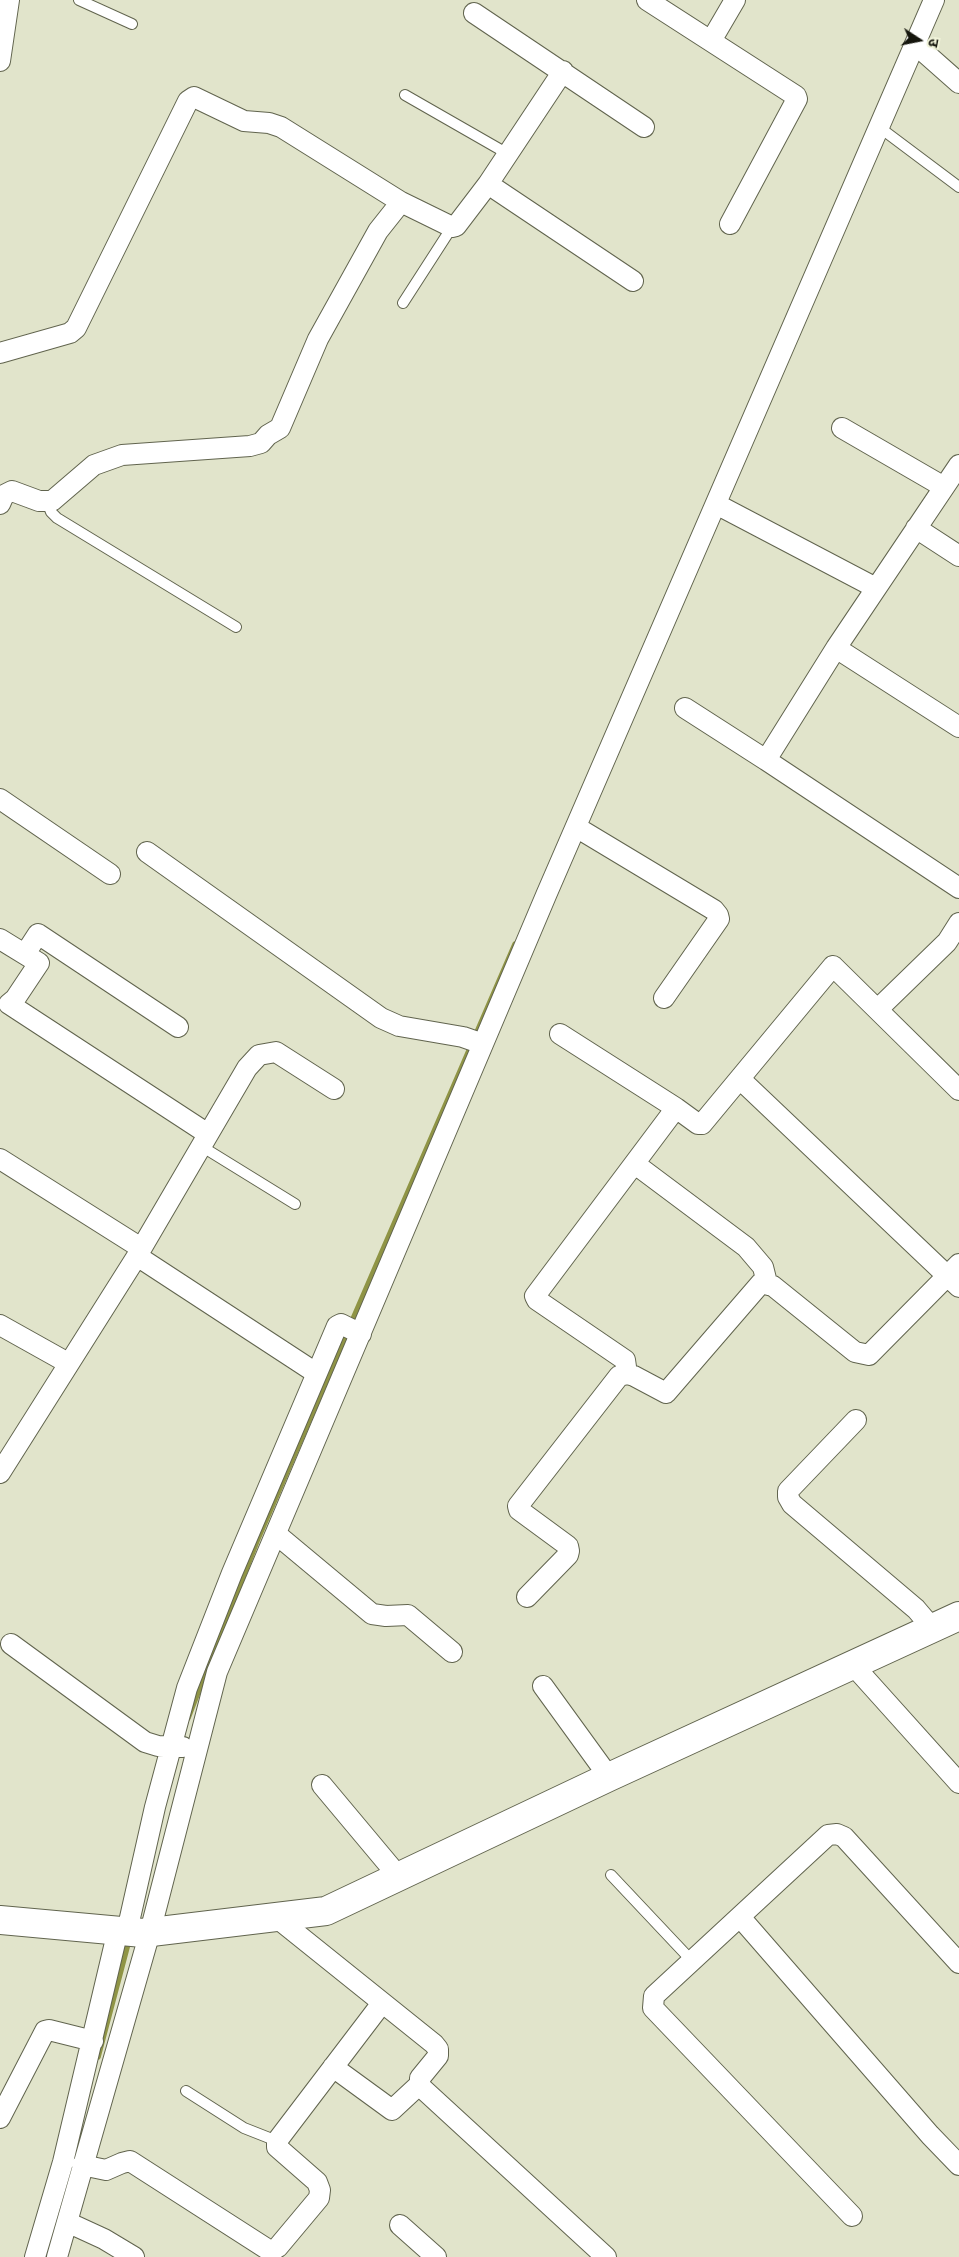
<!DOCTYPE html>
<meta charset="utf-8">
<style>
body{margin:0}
#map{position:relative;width:959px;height:2257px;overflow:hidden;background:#e1e4cb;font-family:Inter,"Noto Sans Devanagari",sans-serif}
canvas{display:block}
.north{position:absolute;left:894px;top:15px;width:50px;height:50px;-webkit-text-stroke:4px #eff2d8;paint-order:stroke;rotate:101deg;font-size:14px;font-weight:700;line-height:20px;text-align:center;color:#15160d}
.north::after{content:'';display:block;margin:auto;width:18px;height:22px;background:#15160d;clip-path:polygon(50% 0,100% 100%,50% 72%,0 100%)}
</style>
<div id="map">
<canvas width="959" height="2257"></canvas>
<div class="north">उ</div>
</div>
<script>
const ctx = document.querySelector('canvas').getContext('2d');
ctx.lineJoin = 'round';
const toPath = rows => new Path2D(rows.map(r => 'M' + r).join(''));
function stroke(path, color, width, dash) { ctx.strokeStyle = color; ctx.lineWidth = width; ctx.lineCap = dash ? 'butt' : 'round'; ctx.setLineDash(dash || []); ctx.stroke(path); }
stroke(toPath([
 [188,1718,257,1541,515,944],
 [98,2057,129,1940]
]), '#8f9445', 5.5);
const lane = toPath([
 [79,0,132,24],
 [405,95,508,154],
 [879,127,959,187],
 [403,303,452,227],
 [47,502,51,512,57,518,236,627],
 [201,1146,295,1204],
 [611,1875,692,1961],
 [186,2091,244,2128,277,2141]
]);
const street = toPath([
 [647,0,796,96,797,99,730,224],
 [474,13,644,127],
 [711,41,735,0],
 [916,45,959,83],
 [0,61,9,0],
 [488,184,633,281],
 [0,353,70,333,76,328,188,101,194,97,244,121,269,123,281,127,401,202,452,227,456,226,488,184,563,71],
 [842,428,944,487],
 [959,465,836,648,766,760,959,888],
 [0,504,4,495,12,491,39,501,52,501,94,465,122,455,250,446,261,443,268,435,280,428,318,339,378,231,401,202],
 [716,504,876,588],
 [916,528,959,556],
 [836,648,959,727],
 [685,708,766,760],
 [0,799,110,874],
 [576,827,714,910,718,915,719,919,664,998],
 [147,852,381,1018,399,1026,463,1037,483,1044],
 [0,939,39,963,15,999,9,1004,208,1134],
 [25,954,38,934,178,1027],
 [878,1009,947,942,959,923],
 [560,1034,676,1108,698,1124,702,1124,833,966,959,1090],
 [740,1079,959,1287],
 [0,1159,141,1248],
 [635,1164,746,1247,763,1267,767,1283],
 [137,1256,316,1373],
 [0,1325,68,1363],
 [627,1374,625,1360,537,1300,535,1296,676,1108],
 [856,1420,788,1491,788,1497,792,1504,916,1609,933,1629],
 [0,1473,137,1256,247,1068,259,1055,276,1052,334,1089],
 [276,1534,372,1614,386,1616,408,1615,452,1652],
 [527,1597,568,1555,569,1551,568,1546,519,1510,518,1506,619,1376,627,1374,634,1376,666,1393,761,1283,773,1286,855,1352,869,1355,959,1264],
 [11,1644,145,1742,158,1746,183,1747],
 [853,1665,959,1783],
 [543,1686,609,1777],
 [322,1785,399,1877],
 [740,1917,930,2135,959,2165],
 [277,1918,434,2044,438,2049,438,2056,420,2078,420,2084,422,2088,606,2257],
 [127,1931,155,1807,187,1688,232,1573,337,1326,341,1324,361,1334],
 [333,2067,392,2110,420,2084],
 [0,2118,45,2031,49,2030,93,2041],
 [82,2165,106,2170,122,2163,130,2161,267,2249,273,2250,278,2247,319,2198,320,2190,317,2182,277,2147,277,2141,382,2003],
 [852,2216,653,2008,654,1996,828,1835,837,1834,844,1837,959,1963],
 [67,2222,104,2239,134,2257],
 [400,2225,436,2257],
 [35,2257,63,2162,118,1930],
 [57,2257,150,1932,217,1672,547,893,934,0]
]);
const secondary = toPath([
 [0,1920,143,1933,326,1911,609,1777,959,1616]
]);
stroke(lane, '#61644e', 12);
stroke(street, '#61644e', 22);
stroke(secondary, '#61644e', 30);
stroke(lane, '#fff', 10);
stroke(street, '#fff', 20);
stroke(secondary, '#fff', 28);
</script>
